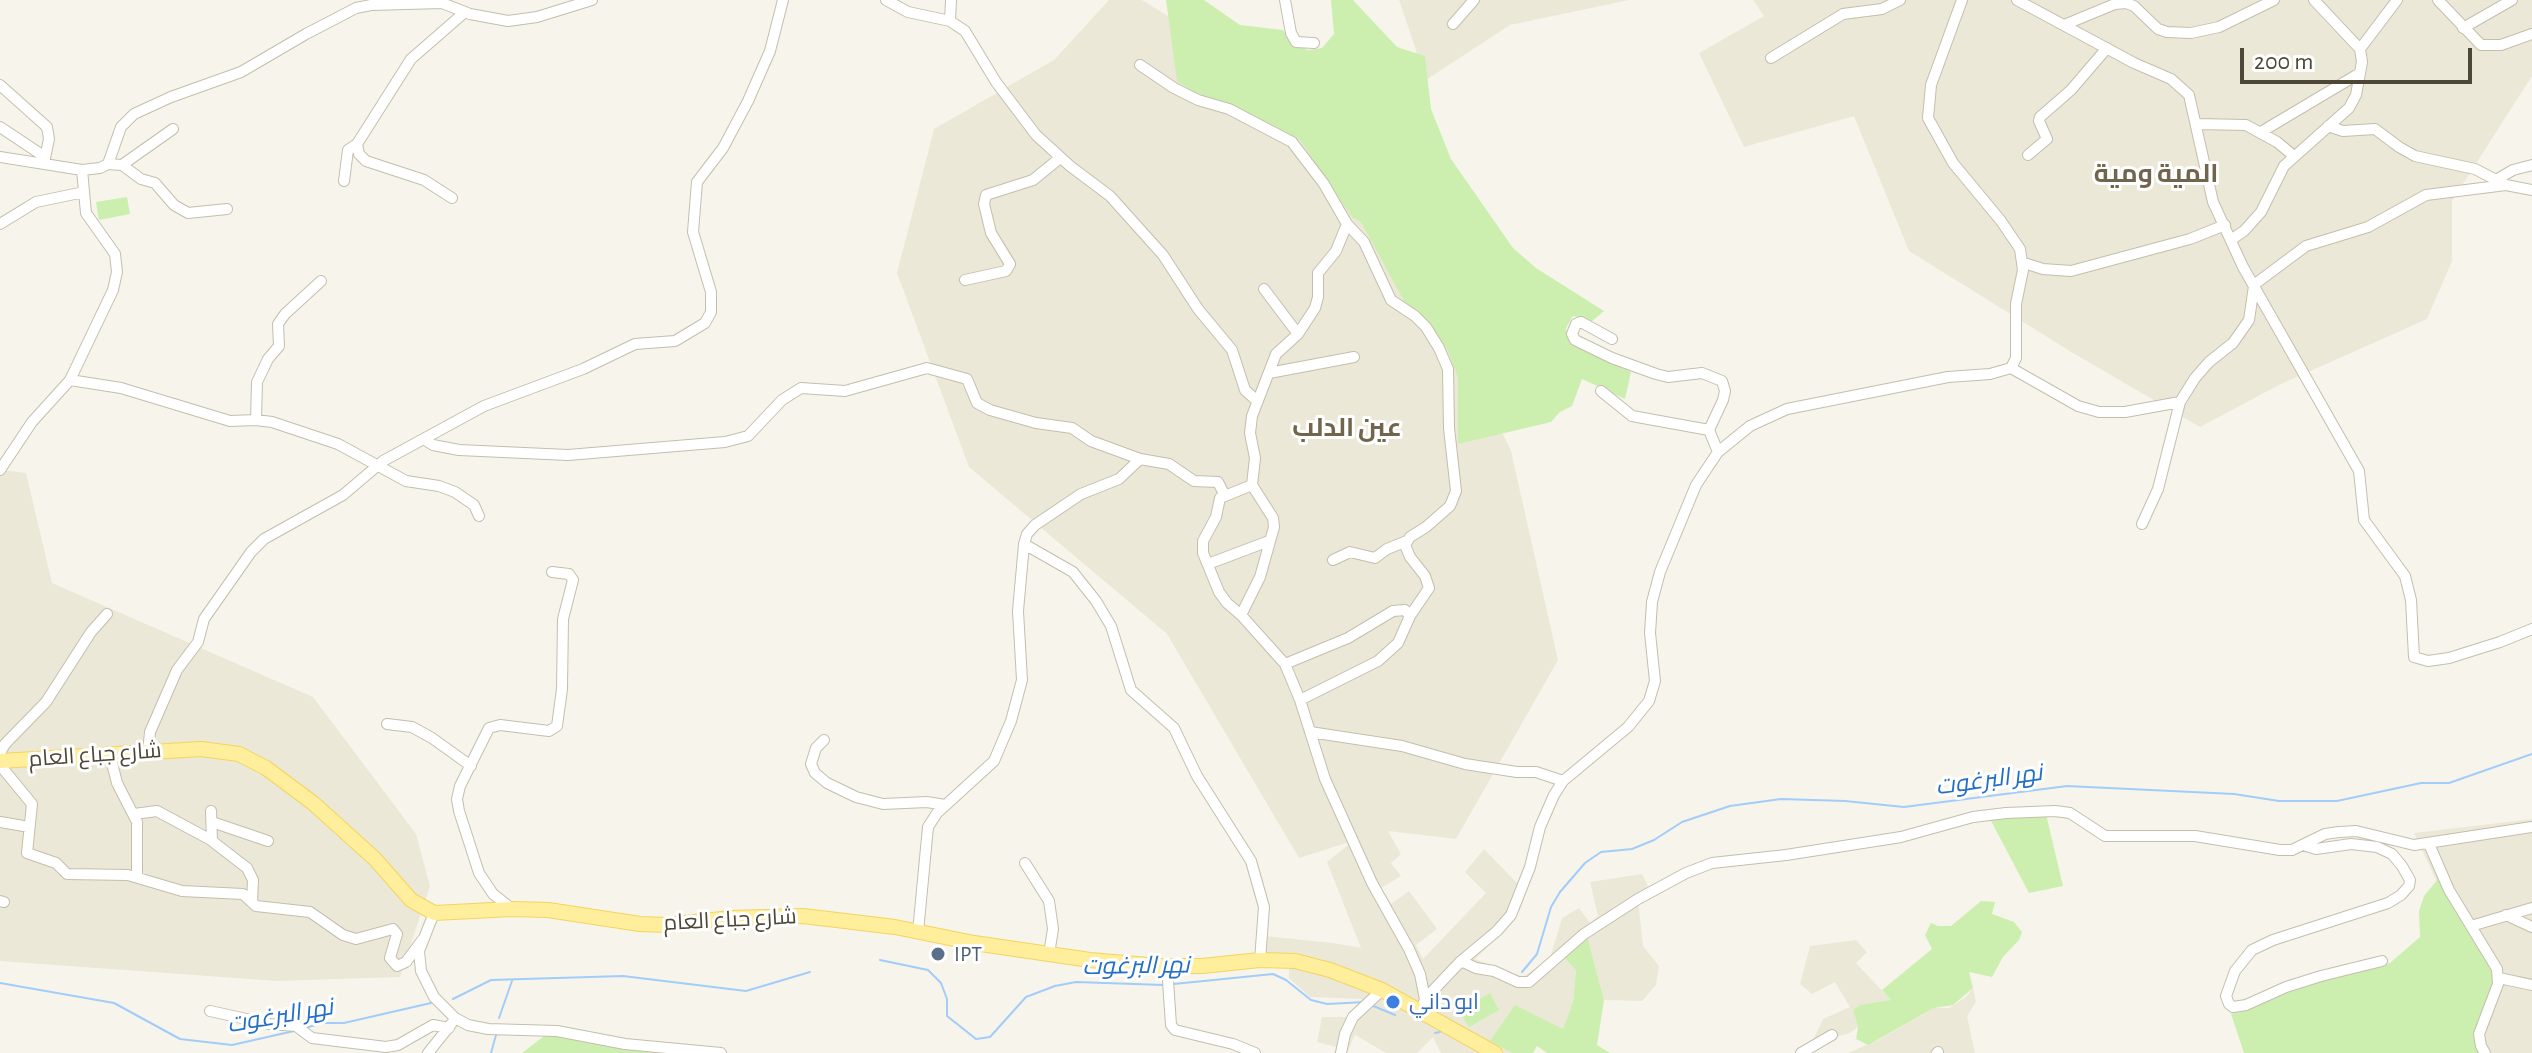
<!DOCTYPE html>
<meta charset="utf-8">
<style>
body{margin:0}
#map{position:relative;width:2532px;height:1053px;overflow:hidden;background:#f7f5eb;font-family:"Alegreya Sans",sans-serif}
canvas{display:block}
.scale{position:absolute;left:2240px;top:48px;width:232px;height:36px;box-sizing:border-box;border:4px solid #4d4737;border-top:0;padding-left:10px;font-size:24px;line-height:28px;white-space:nowrap;color:#4d4737;-webkit-text-stroke:6px #fff;paint-order:stroke}
</style>
<div id="map">
<canvas width="2532" height="1053"></canvas>
<div class="scale">200 m</div>
</div>
<script>
const ctx = document.querySelector('canvas').getContext('2d');
ctx.lineJoin = 'round';
function paint(path, color) { ctx.fillStyle = color; ctx.fill(path, 'evenodd'); }
const toPath = rows => new Path2D(rows.map(r => 'M' + r).join(''));
function stroke(path, color, width, dash) { ctx.strokeStyle = color; ctx.lineWidth = width; ctx.lineCap = dash ? 'butt' : 'round'; ctx.setLineDash(dash || []); ctx.stroke(path); }
function drawText(font, color, halo, rows, align = 'center') {
  ctx.font = font + ' "Alegreya Sans",Cairo,sans-serif'; ctx.lineWidth = 6; ctx.setLineDash([]); ctx.textBaseline = 'middle'; ctx.strokeStyle = halo; ctx.fillStyle = color; for (const [text, x, y, turn = 0] of rows) {
    ctx.save(); ctx.translate(x, y); ctx.rotate((+turn || 0) * Math.PI / 180); ctx.textAlign = isNaN(turn) ? turn : align; if (halo) ctx.strokeText(text, 0, 0); ctx.fillText(text, 0, 0); ctx.restore();
  }
}
paint(toPath([
 [1109,0,1142,0,1294,93,1403,227,1511,451,1558,660,1456,839,1388,831,1401,854,1391,863,1401,876,1381,888,1391,904,1409,891,1437,929,1416,945,1423,959,1486,893,1465,872,1484,849,1517,883,1520,909,1507,928,1475,959,1523,977,1550,958,1562,918,1579,908,1590,923,1598,916,1590,882,1642,874,1648,886,1638,899,1643,946,1659,966,1656,985,1642,1001,1604,1000,1588,939,1576,970,1573,1002,1563,1030,1490,1041,1512,1053,1441,1053,1433,1037,1417,1053,1386,1053,1355,1035,1347,1053,1334,1053,1336,1047,1317,1042,1322,1017,1346,1017,1362,999,1310,997,1289,978,1289,968,1261,965,1265,936,1333,943,1361,948,1327,862,1353,841,1299,858,1167,634,969,467,897,273,934,129,1054,60],
 [1399,0,1629,0,1510,25,1426,80],
 [1753,0,2532,0,2532,76,2452,201,2452,261,2427,319,2279,385,2200,427,2073,353,1909,251,1854,116,1744,147,1699,53,1764,16],
 [0,470,26,473,52,583,313,697,416,834,430,886,400,977,277,981,0,961],
 [2532,819,2532,1053,2464,1053,2480,974,2414,833],
 [1856,940,1867,952,1856,963,1891,1000,1853,1010,1858,1027,1850,1033,1826,1040,1805,1053,1796,1053,1813,1040,1823,1019,1850,1007,1835,982,1812,994,1800,984,1810,946],
 [1973,988,1976,1002,1967,1016,1975,1053,1848,1053,1878,1040,1934,1008,1949,1008,1966,997]
]), '#ece8d8');
paint(toPath([
 [1166,0,1204,0,1240,25,1283,30,1292,43,1308,50,1322,48,1334,34,1331,0,1353,0,1397,47,1425,56,1431,109,1451,159,1513,248,1536,268,1604,311,1591,322,1573,316,1566,328,1567,335,1572,343,1631,372,1625,399,1582,379,1572,406,1560,412,1551,422,1458,444,1458,378,1448,351,1428,321,1405,303,1361,222,1352,217,1300,140,1241,109,1194,92,1177,81],
 [127,197,130,214,99,220,96,202],
 [2046,814,2063,886,2029,893,1990,819],
 [2438,879,2478,948,2491,965,2494,976,2490,998,2475,1030,2480,1053,2244,1053,2231,1014,2330,977,2390,963,2420,937,2419,911,2424,896],
 [1981,901,1995,902,1992,914,2014,922,2022,932,2019,940,2003,957,1992,977,1969,972,1973,988,1953,1005,1934,1008,1868,1045,1856,1039,1858,1027,1853,1010,1860,1005,1891,1000,1882,990,1932,949,1925,935,1931,923,1938,926,1951,926],
 [1588,939,1604,1000,1597,1045,1610,1053,1547,1053,1537,1046,1533,1053,1512,1053,1490,1041,1515,1005,1563,1029,1573,1002,1576,970,1563,956],
 [1490,993,1499,1010,1469,1027,1459,1011],
 [548,1033,709,1053,522,1053]
]), '#ccefb0');
stroke(toPath([
 [880,960,928,970,941,983,947,999,947,1016,976,1039,990,1037,1026,997,1055,986,1076,982,1163,985],
 [1522,972,1537,954,1551,907,1560,892,1585,863,1601,852,1632,849,1654,840,1682,822,1730,806,1781,799,1845,801,1904,807,2067,786,2234,794,2279,801,2337,801,2421,783,2449,783,2532,754],
 [0,983,114,1003,180,1039,232,1045,294,1031],
 [1174,984,1273,974,1286,980,1311,1000,1327,1004,1365,1002],
 [453,999,491,980,623,976,746,991,810,972],
 [1371,1005,1395,1015],
 [499,1018,512,981],
 [304,1028,324,1023,344,1023,431,1003],
 [1435,1033,1440,1032],
 [491,1053,496,1035]
]), '#a2ccf9', 2);
const minor = toPath([
 [886,0,908,12,950,21,965,31,996,82,1036,135,1070,166,1110,196,1163,255,1198,309,1232,350,1245,390,1256,400],
 [1285,0,1291,33,1296,42,1314,43],
 [2017,0,2134,63,2171,79,2189,95,2213,202,2243,267,2359,471,2364,520,2405,576,2411,600,2414,657,2428,661,2449,658,2500,642,2532,629],
 [2438,0,2481,45,2501,45,2532,34],
 [950,21,951,0],
 [1453,24,1474,0],
 [2064,25,2115,4,2126,3,2134,6,2158,29,2167,32,2191,33,2219,27,2274,0],
 [2463,28,2512,0],
 [2360,49,2397,0],
 [1771,58,1843,14,1882,9,1900,0],
 [1140,65,1174,88,1198,100,1229,109,1292,142,1324,184,1347,224],
 [0,85,47,127,49,139,44,163],
 [2197,124,2246,125,2277,142,2294,156],
 [2328,126,2343,131,2375,129,2399,147,2415,156,2475,169,2504,184],
 [0,127,45,157],
 [2261,132,2360,73],
 [2028,155,2047,139,2039,121,2040,117,2071,90,2107,48],
 [0,157,82,170,100,168,108,164,121,127,134,114,171,97,241,72,306,34,356,8,371,5,442,3,470,14,508,21,537,17,592,0],
 [108,164,122,165,141,179,155,183,174,205,188,213,227,209],
 [122,165,173,129],
 [2496,180,2513,170,2532,165],
 [344,181,348,150,357,144],
 [452,198,424,180,366,161,359,154,357,144,411,59,465,12],
 [0,224,36,202,84,192],
 [2232,239,2244,231,2261,212,2284,166,2349,108,2356,95,2362,62,2360,49,2314,0],
 [2024,263,2043,269,2071,271,2190,239,2225,225],
 [965,280,1006,271,1010,264,991,233,984,204,986,195,1033,180,1060,158],
 [2255,284,2306,246,2368,227,2426,195,2506,185,2532,190],
 [1264,289,1298,334],
 [1612,339,1581,322,1576,324,1572,334,1575,340,1612,358,1656,374,1668,377,1702,373,1722,381,1725,391,1723,400,1709,430,1718,452],
 [2011,368,2078,406,2099,412,2125,412,2180,402,2195,378,2209,362,2233,343,2249,320,2254,286],
 [1269,373,1354,357],
 [70,380,121,388,230,421,256,420,272,422,338,444,406,481,439,486,455,492,474,505,479,516],
 [1601,391,1632,416,1709,430],
 [256,420,257,382,268,359,279,346,278,324,285,314,321,281],
 [425,440,433,445,459,450,568,455,725,442,748,436,782,400,801,388,845,391,927,368,967,379,977,403,990,410,1036,423,1072,428,1091,441,1140,459,1169,464,1194,481,1218,482,1224,494],
 [1140,459,1119,479,1081,494,1035,525,1027,534,1024,544,1073,572,1096,601,1111,626,1131,690,1174,728,1197,776,1251,861,1264,907,1260,960],
 [0,470,32,422,70,380,113,290,117,272,115,254,86,213,82,170],
 [1252,485,1220,498,1216,517,1203,541,1203,553,1219,592,1227,603,1241,615,1285,664,1300,700,1325,779,1372,883,1409,949,1420,974,1425,999],
 [2142,524,2158,489,2180,402],
 [1333,560,1350,552,1375,558,1387,549,1407,541],
 [1208,564,1269,541],
 [1241,615,1260,577,1274,527,1273,518,1252,485,1255,458,1250,433,1252,416,1276,354,1298,334,1315,308,1318,297,1318,273,1336,251,1347,224,1364,242,1391,300,1415,316,1426,327,1439,348,1448,369,1449,428,1456,491,1450,506,1426,527,1410,537,1405,545,1410,557,1425,576,1429,588,1410,616,1398,643,1378,661,1300,700],
 [1285,664,1348,638,1393,611,1405,610,1410,616],
 [387,724,412,727,432,738,471,766],
 [1310,732,1402,746,1465,764,1517,772,1536,772,1563,781],
 [824,740,816,748,811,764,815,773,827,783,856,797,883,804,927,802,945,805],
 [0,753,5,744,46,702,91,632,107,614],
 [148,753,150,732,177,670,198,642,204,619,251,552,264,539,343,495,383,461,484,406,583,369,635,344,675,341,705,323,711,312,711,292,693,232,697,182,723,148,748,101,770,51,783,0],
 [110,755,117,783,137,822,137,877],
 [0,765,32,804,27,853,56,863,67,874,128,875,182,891,243,894,256,906,310,912,343,935,356,939,393,929,397,934,390,958,397,966,406,962,423,939],
 [211,811,212,841,247,868,253,880,252,902],
 [134,814,157,811,211,840],
 [0,822,29,827],
 [212,822,268,841],
 [2429,844,2449,890,2497,969,2498,984,2479,1034,2481,1046,2485,1053],
 [2303,845,2316,849,2351,844,2377,847,2392,854,2402,866,2410,880,2409,886,2401,895,2388,903,2273,940,2252,950,2235,971,2226,996,2229,1004,2233,1007,2246,1005,2286,987,2321,976,2382,961],
 [1025,863,1049,901,1053,929,1049,954],
 [0,901,4,902],
 [512,909,493,894,479,873,459,811,457,799,460,786,489,728,500,725,549,731,557,726,562,689,563,619,573,580,569,574,552,572],
 [434,913,419,951,421,971,434,997,455,1018,468,1025,488,1029,557,1031,625,1044,721,1053],
 [2506,915,2532,927],
 [2471,926,2532,908],
 [918,932,928,827,937,813,994,761,1011,721,1022,680,1018,611,1024,544],
 [1461,961,1476,968,1494,971,1518,982,1529,982,1584,934,1638,899,1686,873,1712,863,1786,855,1901,837,1973,817,2006,813,2055,811,2070,813,2105,836,2195,836,2280,850,2292,850,2325,834,2339,832,2356,831,2414,845,2532,827],
 [1167,966,1171,1025,1175,1030,1233,1044,1255,1053],
 [2499,978,2532,985],
 [1422,1009,1425,999,1461,961,1497,931,1511,915,1530,867,1540,827,1554,795,1563,781,1628,727,1649,701,1655,681,1650,633,1652,602,1660,572,1696,485,1718,452,1750,426,1787,409,1948,377,1990,374,2011,368,2016,358,2016,304,2023,270,2020,249,2001,221,1953,163,1928,118,1931,85,1962,0],
 [210,1011,269,1024,296,1026,312,1038,386,1047,398,1045,433,1025,449,1028],
 [428,1053,452,1023],
 [1341,1053,1345,1034,1353,1017,1382,990],
 [1801,1053,1832,1035],
 [1937,1053,1938,1052]
]);
const major = toPath([
 [0,761,201,749,239,754,266,768,313,803,375,859,411,900,434,913,512,909,548,910,640,924,667,925,731,918,803,916,895,927,974,943,1090,960,1160,966,1202,966,1260,960,1295,961,1330,970,1382,990,1495,1053]
]);
stroke(minor, '#c4beac', 12);
stroke(major, '#f2d55e', 16);
stroke(minor, '#fff', 10);
stroke(major, '#ffee9c', 14);
for (const [x, y, r, color] of [
 [938,954,8,"#5c6f8a"],
 [1393,1002,8,"#3f7fe0"]
]) { const dot = new Path2D(); dot.arc(x, y, r, 0, 2 * Math.PI); ctx.fillStyle = color; ctx.fill(dot); stroke(dot, '#fff', 3); }
drawText('22px', '#4d4737', '#fff', [
 ["شارع جباع العام",95,755,-4],
 ["شارع جباع العام",730,920,-3]
]);
drawText('22px', '#4e5e75', '#fff', [
 ["IPT",954,954]
], 'left');
drawText('22px', '#366cbe', '#fff', [
 ["ابو داني",1409,1002]
], 'left');
drawText('italic 24px', '#226fc7', '#fff', [
 ["نهر البرغوت",1989,780,-8],
 ["نهر البرغوت",1136,966,-1],
 ["نهر البرغوت",280,1016,-10]
]);
drawText('bold 26px', '#71664d', '#fff', [
 ["المية ومية",2156,174],
 ["عين الدلب",1347,428]
]);
</script>
